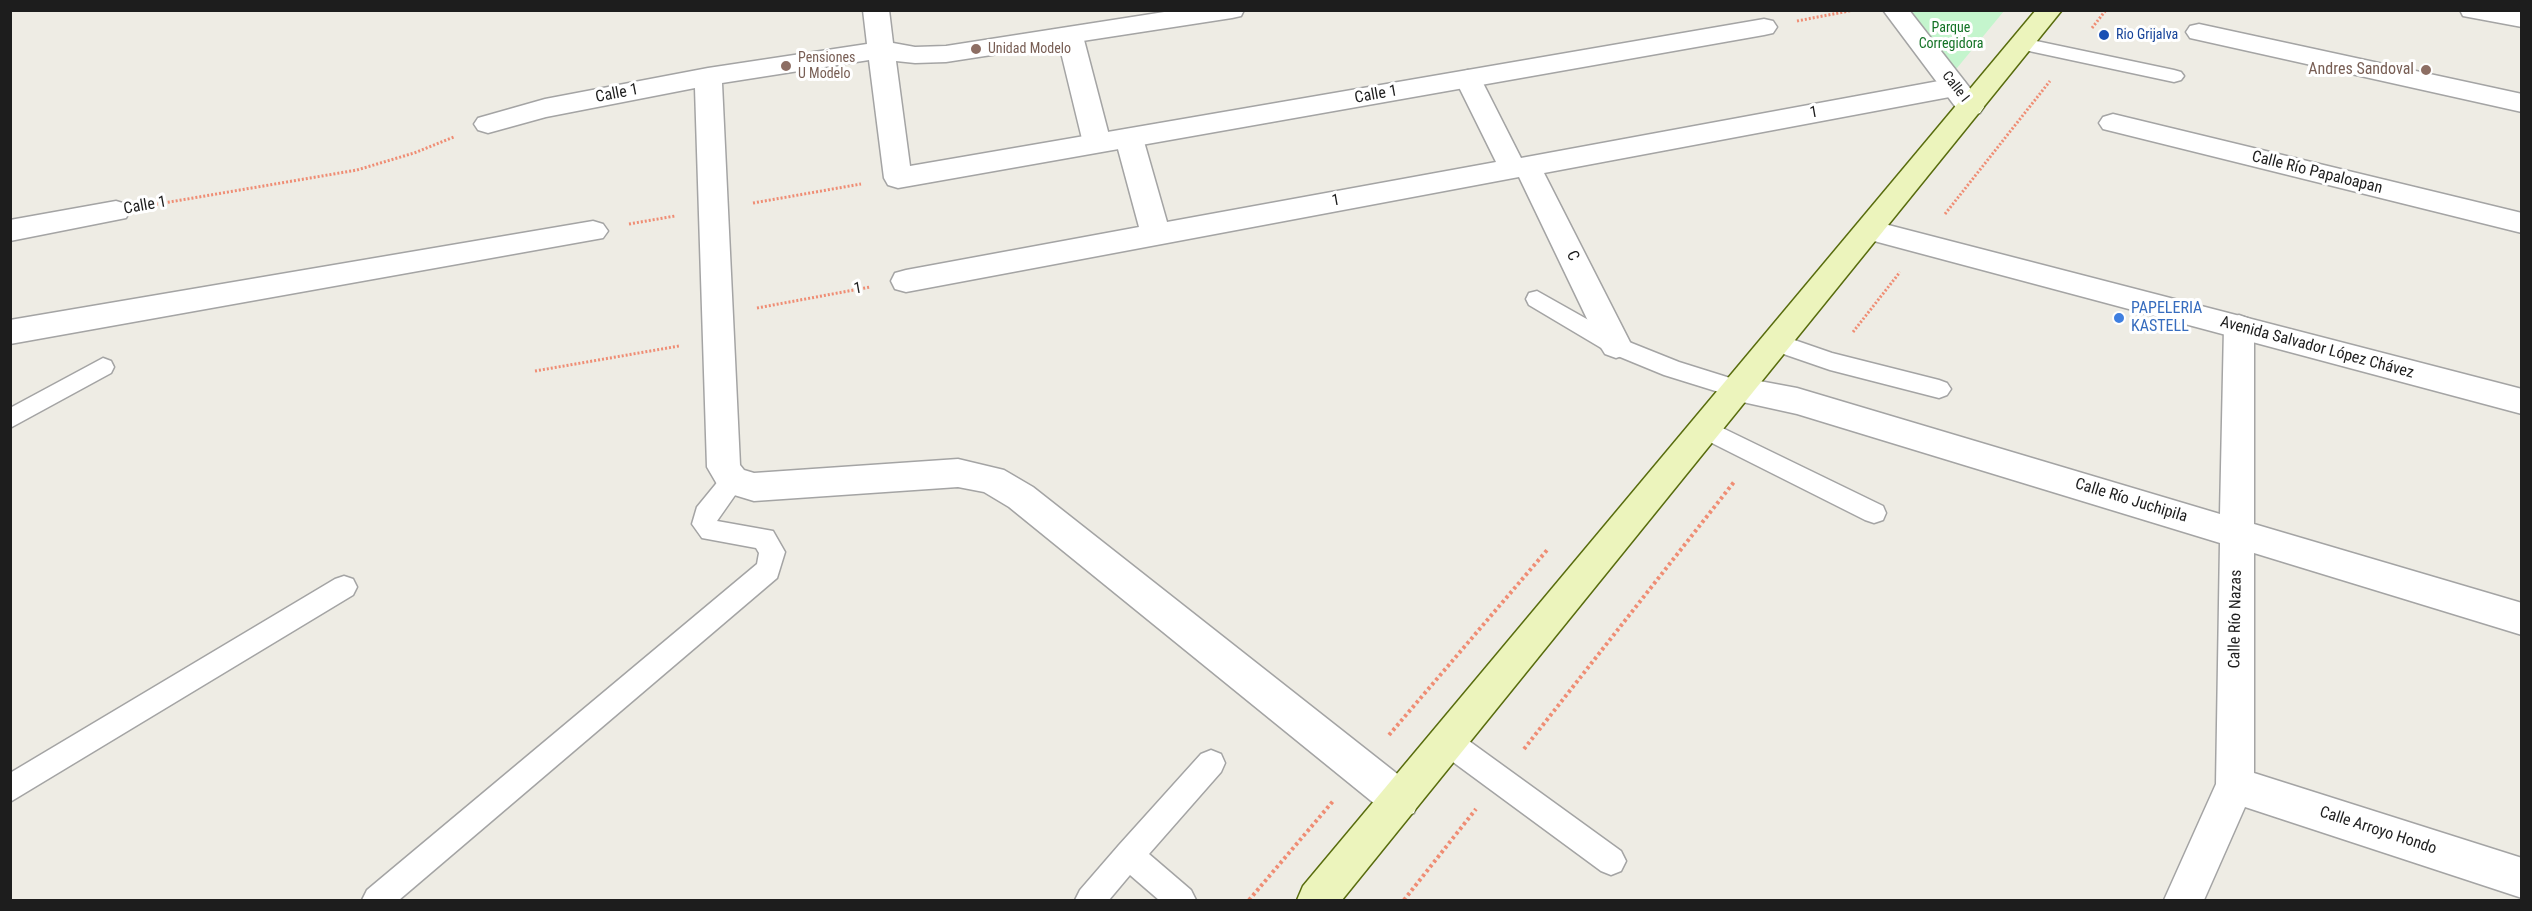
<!DOCTYPE html>
<meta charset="utf-8">
<style>
body{margin:0}
#map{position:relative;width:2532px;height:911px;overflow:hidden;background:#eeece4;font-family:"Roboto Condensed",sans-serif}
canvas{display:block}
.frame{position:absolute;inset:0;border:12px solid #1d1d1d;pointer-events:none}
</style>
<div id="map">
<canvas width="2532" height="911"></canvas>
<div class="frame"></div>
</div>
<script>
const ctx = document.querySelector('canvas').getContext('2d');
ctx.lineJoin = 'round';
function paint(path, color) { ctx.fillStyle = color; ctx.fill(path, 'evenodd'); }
const toPath = rows => new Path2D(rows.map(r => 'M' + r).join(''));
function stroke(path, color, width, dash) { ctx.strokeStyle = color; ctx.lineWidth = width; ctx.lineCap = dash ? 'butt' : 'round'; ctx.setLineDash(dash || []); ctx.stroke(path); }
function drawText(font, color, halo, rows, align = 'center') {
  ctx.font = font + ' "Roboto Condensed",sans-serif'; ctx.lineWidth = 6; ctx.setLineDash([]); ctx.textBaseline = 'middle'; ctx.strokeStyle = halo; ctx.fillStyle = color; for (const [text, x, y, turn = 0] of rows) {
    ctx.save(); ctx.translate(x, y); ctx.rotate((+turn || 0) * Math.PI / 180); ctx.textAlign = isNaN(turn) ? turn : align; if (halo) ctx.strokeText(text, 0, 0); ctx.fillText(text, 0, 0); ctx.restore();
  }
}
paint(toPath([
 [1900,11,2004,11,1957,68,1950,70]
]), '#c4f5cd');
const service = toPath([
 [2022,38,2174,70,2181,72,2184,76,2181,80,2174,82,2015,48,2013,44,2015,40,2022,38],
 [1537,291,1624,340,1679,362,1746,383,1750,389,1746,395,1738,398,1664,375,1608,352,1529,305,1526,299,1529,293,1537,291],
 [1777,334,1832,353,1939,380,1947,383,1951,389,1947,395,1939,398,1830,370,1769,349,1766,343,1769,337,1777,334],
 [103,358,111,361,114,367,111,373,10,428,10,408,103,358],
 [1706,420,1883,506,1886,513,1883,520,1874,523,1865,520,1698,436,1694,429,1698,422,1706,420],
 [733,471,742,474,745,481,717,521,773,531,785,552,777,578,399,900,362,900,367,890,757,564,759,553,756,548,702,538,692,524,697,507,724,474,733,471],
 [344,576,353,579,357,587,353,595,10,802,10,773,335,579,344,576],
 [1448,729,1458,733,1621,851,1626,861,1621,871,1611,875,1601,871,1438,751,1434,742,1438,733,1448,729],
 [1211,750,1221,754,1225,763,1221,772,1149,854,1191,890,1196,900,1159,900,1130,875,1109,900,1075,900,1080,890,1119,845,1201,754,1211,750]
]);
const pedestrian = toPath([
 [1070,28,1079,30,1083,36,1111,143,1107,150,1097,152,1087,150,1083,143,1057,36,1061,30,1070,28],
 [1468,70,1477,73,1481,79,1521,158,1955,78,1964,81,1968,87,1964,93,1955,96,1544,173,1632,346,1627,354,1616,358,1605,354,1600,346,1519,177,906,292,895,289,891,281,895,273,906,270,1139,227,1115,138,1119,131,1129,129,1139,131,1143,138,1167,222,1496,162,1455,79,1459,73,1468,70]
]);
const minor = toPath([
 [863,10,889,10,893,43,915,47,946,46,1177,10,1244,10,1241,16,1232,18,946,62,915,63,896,61,910,166,1764,19,1773,21,1777,27,1773,33,1764,35,898,188,888,185,884,178,869,60,722,83,740,465,744,470,754,473,958,459,1004,470,1033,487,1414,787,1419,800,1414,813,1400,819,1386,813,1009,507,984,492,958,487,754,501,721,491,707,467,695,88,546,117,488,133,478,130,474,124,478,118,545,99,708,68,867,44,863,10],
 [1883,10,1909,10,1980,101,1984,107,1980,113,1970,116,1960,113,1883,10],
 [2460,10,2522,11,2522,27,2463,16,2460,10],
 [2199,24,2522,94,2522,112,2190,38,2186,32,2190,26,2199,24],
 [2113,114,2522,213,2522,233,2103,129,2099,123,2103,117,2113,114],
 [116,201,126,204,130,211,126,218,10,241,10,220,116,201],
 [593,221,603,224,608,231,603,238,10,344,10,320,593,221],
 [2239,315,2250,319,2254,327,2254,524,2522,603,2522,635,2254,553,2254,773,2522,858,2522,898,2245,807,2204,900,2164,900,2216,784,2220,543,1797,414,1738,401,1727,398,1722,389,1727,380,1738,377,1797,388,2220,514,2224,327,2228,319,2239,315]
]);
const tertiary = toPath([
 [1869,220,2522,389,2522,414,1859,237,1854,230,1859,223,1869,220]
]);
const secondary = toPath([
 [2036,10,2062,10,1342,900,1297,900,1303,886,2036,10]
]);
stroke(service, '#a4a4a4', 3);
stroke(pedestrian, '#a4a4a4', 3);
stroke(minor, '#a4a4a4', 3);
stroke(tertiary, '#a4a4a4', 3);
stroke(secondary, '#586c0d', 3);
stroke(toPath([
 [1797,21,1854,10],
 [2092,28,2106,10],
 [753,203,861,184],
 [152,205,357,170,414,153,454,137],
 [1945,214,2050,81],
 [629,224,675,216],
 [757,308,870,287],
 [1853,332,1900,272],
 [535,371,679,346]
]), '#ef8d74', 3, [2, 2]);
stroke(toPath([
 [1389,735,1548,549],
 [1524,749,1734,482],
 [1249,900,1334,800],
 [1404,900,1476,809]
]), '#ef8d74', 4, [3, 3]);
paint(service, '#fff');
paint(pedestrian, '#fff');
paint(minor, '#fff');
paint(tertiary, '#fff');
paint(secondary, '#ecf4bc');
for (const [x, y, r, color] of [
 [2104,35,6,"#1a4fb4"],
 [976,49,6,"#8d6e63"],
 [786,66,6,"#8d6e63"],
 [2426,70,6,"#8d6e63"],
 [2119,318,6,"#3f7fe0"]
]) { const dot = new Path2D(); dot.arc(x, y, r, 0, 2 * Math.PI); ctx.fillStyle = color; ctx.fill(dot); stroke(dot, '#fff', 2); }
drawText('14px', '#147326', '#fff', [
 ["Parque",1951,28],
 ["Corregidora",1951,44]
]);
drawText('14px', '#164399', '#fff', [
 ["Rio Grijalva",2116,35]
], 'left');
drawText('14px', '#785e54', '#fff', [
 ["Unidad Modelo",988,49],
 ["Pensiones",798,58],
 ["U Modelo",798,74]
], 'left');
drawText('14px', '#1d1d1d', '#fff', [
 ["Calle I",1955,87,52]
]);
drawText('16px', '#785e54', '#fff', [
 ["Andres Sandoval",2414,70]
], 'right');
drawText('16px', '#1d1d1d', '#fff', [
 ["Calle 1",617,94,-11],
 ["Calle 1",1376,95,-10],
 ["1",1814,113,-10],
 ["Calle Río Papaloapan",2317,173,14],
 ["1",1336,201,-10],
 ["Calle 1",145,206,-10],
 ["C",1572,256,64],
 ["1",858,289,-10],
 ["Avenida Salvador López Chávez",2317,348,15],
 ["Calle Río Juchipila",2131,501,17],
 ["Calle Río Nazas",2236,619,-89],
 ["Calle Arroyo Hondo",2378,831,18]
]);
drawText('16px', '#366cbe', '#fff', [
 ["PAPELERIA",2131,309],
 ["KASTELL",2131,327]
], 'left');
</script>
